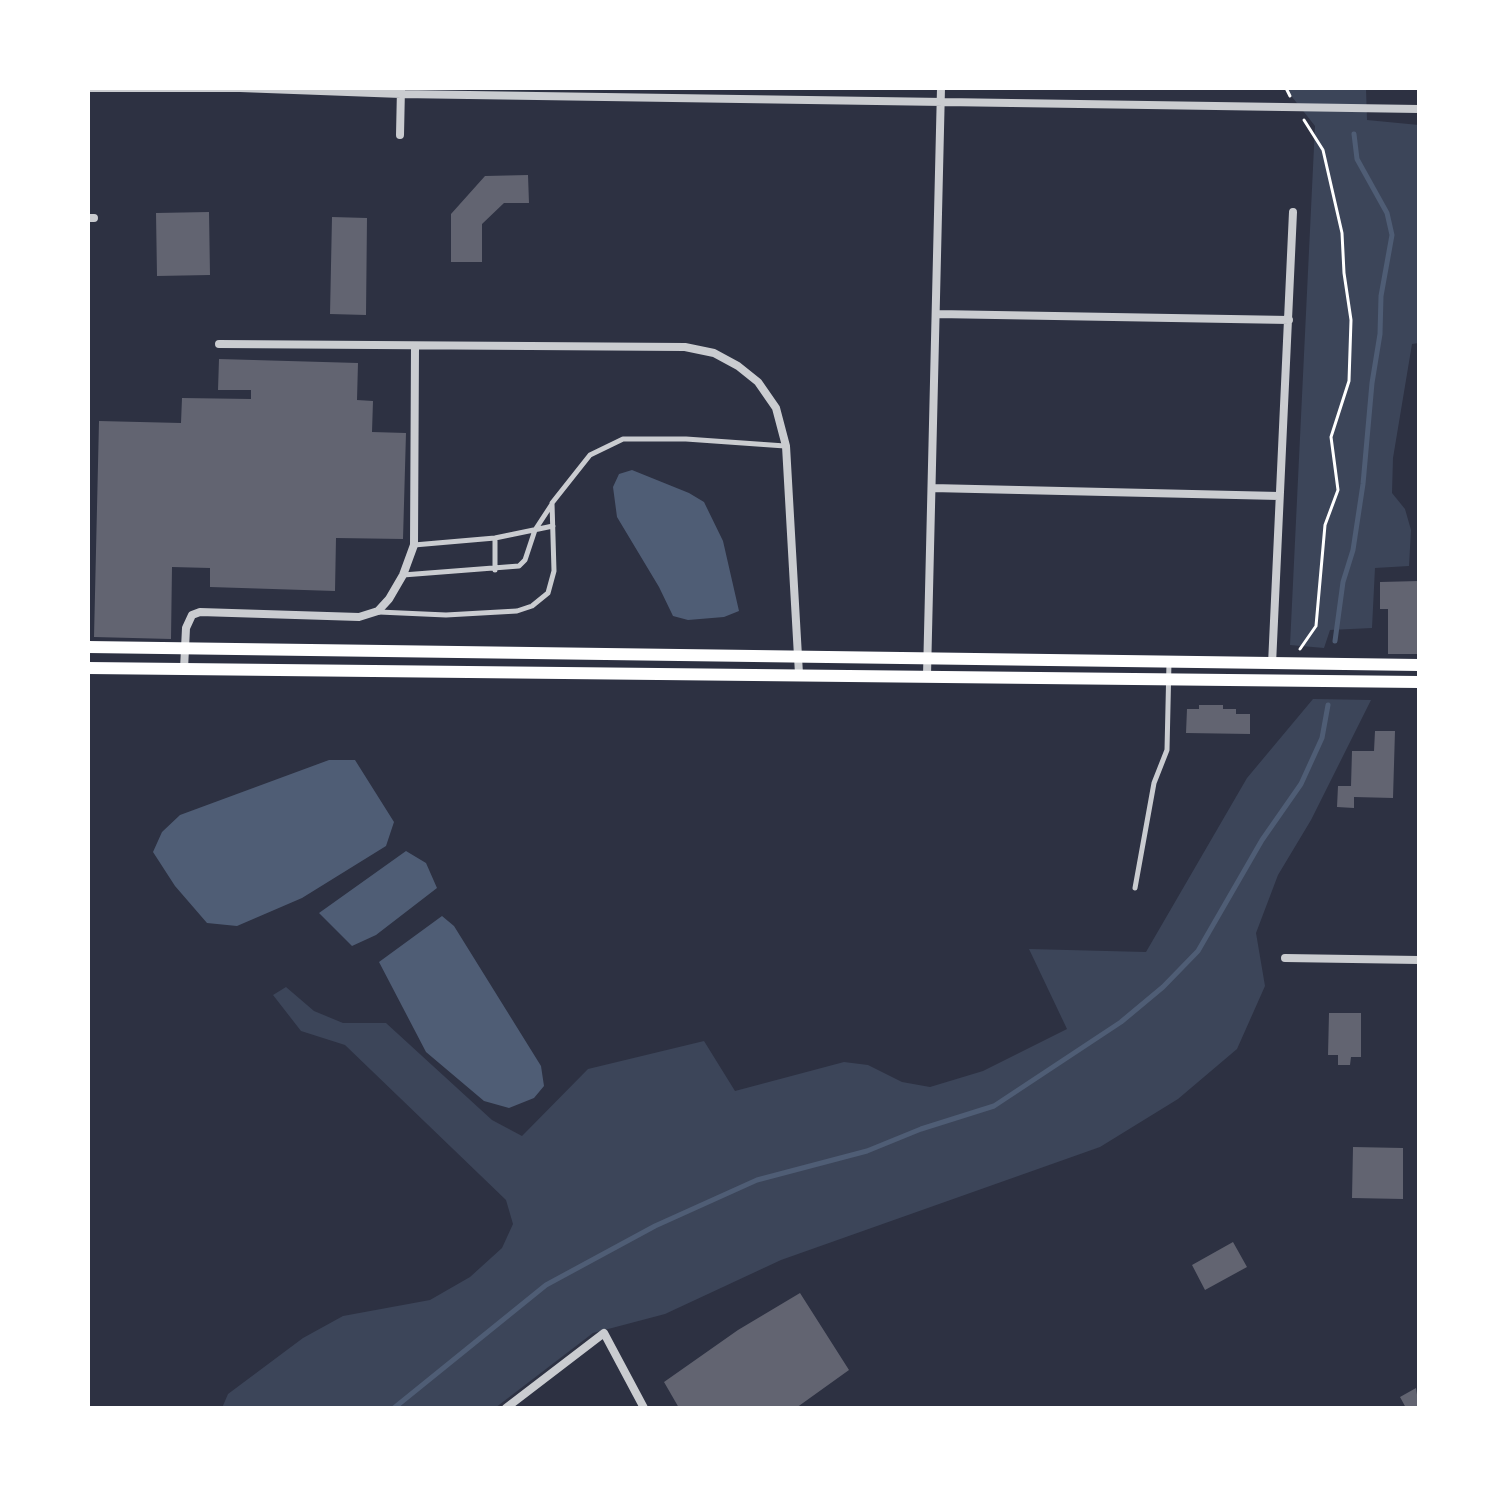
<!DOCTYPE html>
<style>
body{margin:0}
#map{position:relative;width:1507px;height:1496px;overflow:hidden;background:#2d3142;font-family:Lato,sans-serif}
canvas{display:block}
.frame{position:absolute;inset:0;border:90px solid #fff;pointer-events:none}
</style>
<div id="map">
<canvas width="1507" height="1496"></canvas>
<div class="frame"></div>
</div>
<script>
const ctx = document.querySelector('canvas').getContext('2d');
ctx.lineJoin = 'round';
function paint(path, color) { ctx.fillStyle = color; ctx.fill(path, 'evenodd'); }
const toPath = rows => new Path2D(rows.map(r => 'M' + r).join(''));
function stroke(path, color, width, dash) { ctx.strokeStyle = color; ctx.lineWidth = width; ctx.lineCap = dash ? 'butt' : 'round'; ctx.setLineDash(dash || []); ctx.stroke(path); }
paint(toPath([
 [1285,88,1366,88,1367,120,1419,125,1419,343,1412,344,1393,458,1392,493,1405,509,1411,530,1409,566,1375,568,1372,628,1330,630,1324,648,1290,645,1315,126],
 [1313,699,1371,700,1311,820,1278,875,1256,933,1265,986,1237,1049,1178,1099,1100,1147,781,1260,665,1314,593,1333,495,1408,222,1408,228,1394,303,1338,343,1316,430,1300,470,1277,502,1248,513,1224,506,1200,345,1045,301,1031,273,995,286,987,314,1011,343,1023,386,1023,492,1120,522,1136,588,1069,704,1041,735,1091,844,1062,868,1065,902,1082,930,1087,983,1071,1067,1029,1029,949,1146,952,1247,778]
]), '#3c4559');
paint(toPath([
 [632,470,689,493,704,502,723,541,739,611,724,617,688,620,673,616,659,587,617,517,613,487,619,474],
 [329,760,355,760,394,822,386,846,302,898,237,926,207,923,175,886,153,852,162,832,180,815],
 [406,851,426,863,437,888,376,935,352,946,319,913],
 [442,916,454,926,541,1066,544,1086,534,1098,509,1108,484,1101,426,1052,379,962]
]), '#4f5d75');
stroke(toPath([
 [1335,641,1343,582,1353,550,1363,484,1372,383,1380,334,1381,296,1392,235,1387,213,1357,159,1354,134],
 [394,1408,546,1285,655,1226,757,1180,867,1151,921,1129,994,1106,1121,1022,1163,987,1198,951,1262,840,1301,784,1322,738,1328,705]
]), '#4f5d75', 5);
paint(toPath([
 [528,175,529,203,504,203,482,224,482,262,451,262,451,214,485,176],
 [209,212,210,275,157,276,156,213],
 [332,217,367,218,366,315,330,314],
 [219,359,358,363,357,400,373,401,372,432,406,433,403,539,336,538,335,591,210,587,210,568,172,567,171,639,94,637,99,421,181,423,182,398,251,399,251,390,218,390],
 [1419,581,1419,654,1388,654,1388,609,1380,609,1380,582],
 [1199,705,1223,705,1223,709,1236,709,1236,714,1250,714,1250,734,1186,733,1187,709,1199,709],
 [1375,731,1395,731,1393,798,1354,797,1354,808,1337,807,1338,786,1351,786,1352,751,1374,751],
 [1329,1013,1361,1013,1361,1057,1351,1057,1350,1065,1338,1065,1338,1055,1328,1055],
 [1353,1147,1403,1148,1403,1199,1352,1198],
 [1233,1242,1247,1267,1205,1290,1192,1265],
 [800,1293,849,1370,796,1408,679,1408,664,1382,738,1330],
 [1416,1388,1419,1408,1406,1408,1400,1397]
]), '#626471');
stroke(toPath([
 [1286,88,1290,96],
 [1300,649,1316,626,1325,525,1338,490,1331,437,1349,381,1351,320,1344,273,1342,233,1323,150,1304,120]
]), '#fff', 3);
stroke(toPath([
 [495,538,495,570],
 [414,545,495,538,553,526],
 [403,575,519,566,525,560,535,530,552,504],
 [379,612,446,615,517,611,532,606,548,593,554,571,552,503,590,455,623,439,686,439,785,446],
 [1135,888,1154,783,1167,750,1169,662]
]), '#caccd0', 5);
stroke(toPath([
 [88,88,240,88,401,94,1419,109],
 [400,135,401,88],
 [88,218,94,218],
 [937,314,1289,320],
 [219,344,685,347,714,353,738,366,758,382,776,408,786,446,799,674],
 [932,488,1279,496],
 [1272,664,1293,212],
 [184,669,186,628,192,615,200,612,359,617,378,611,389,599,403,575,414,545,415,346],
 [927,675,941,88],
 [1285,958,1419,960],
 [506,1408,604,1333,644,1408]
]), '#caccd0', 8);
stroke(toPath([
 [88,647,1419,665],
 [88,668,1419,682]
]), '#fff', 12);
</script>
